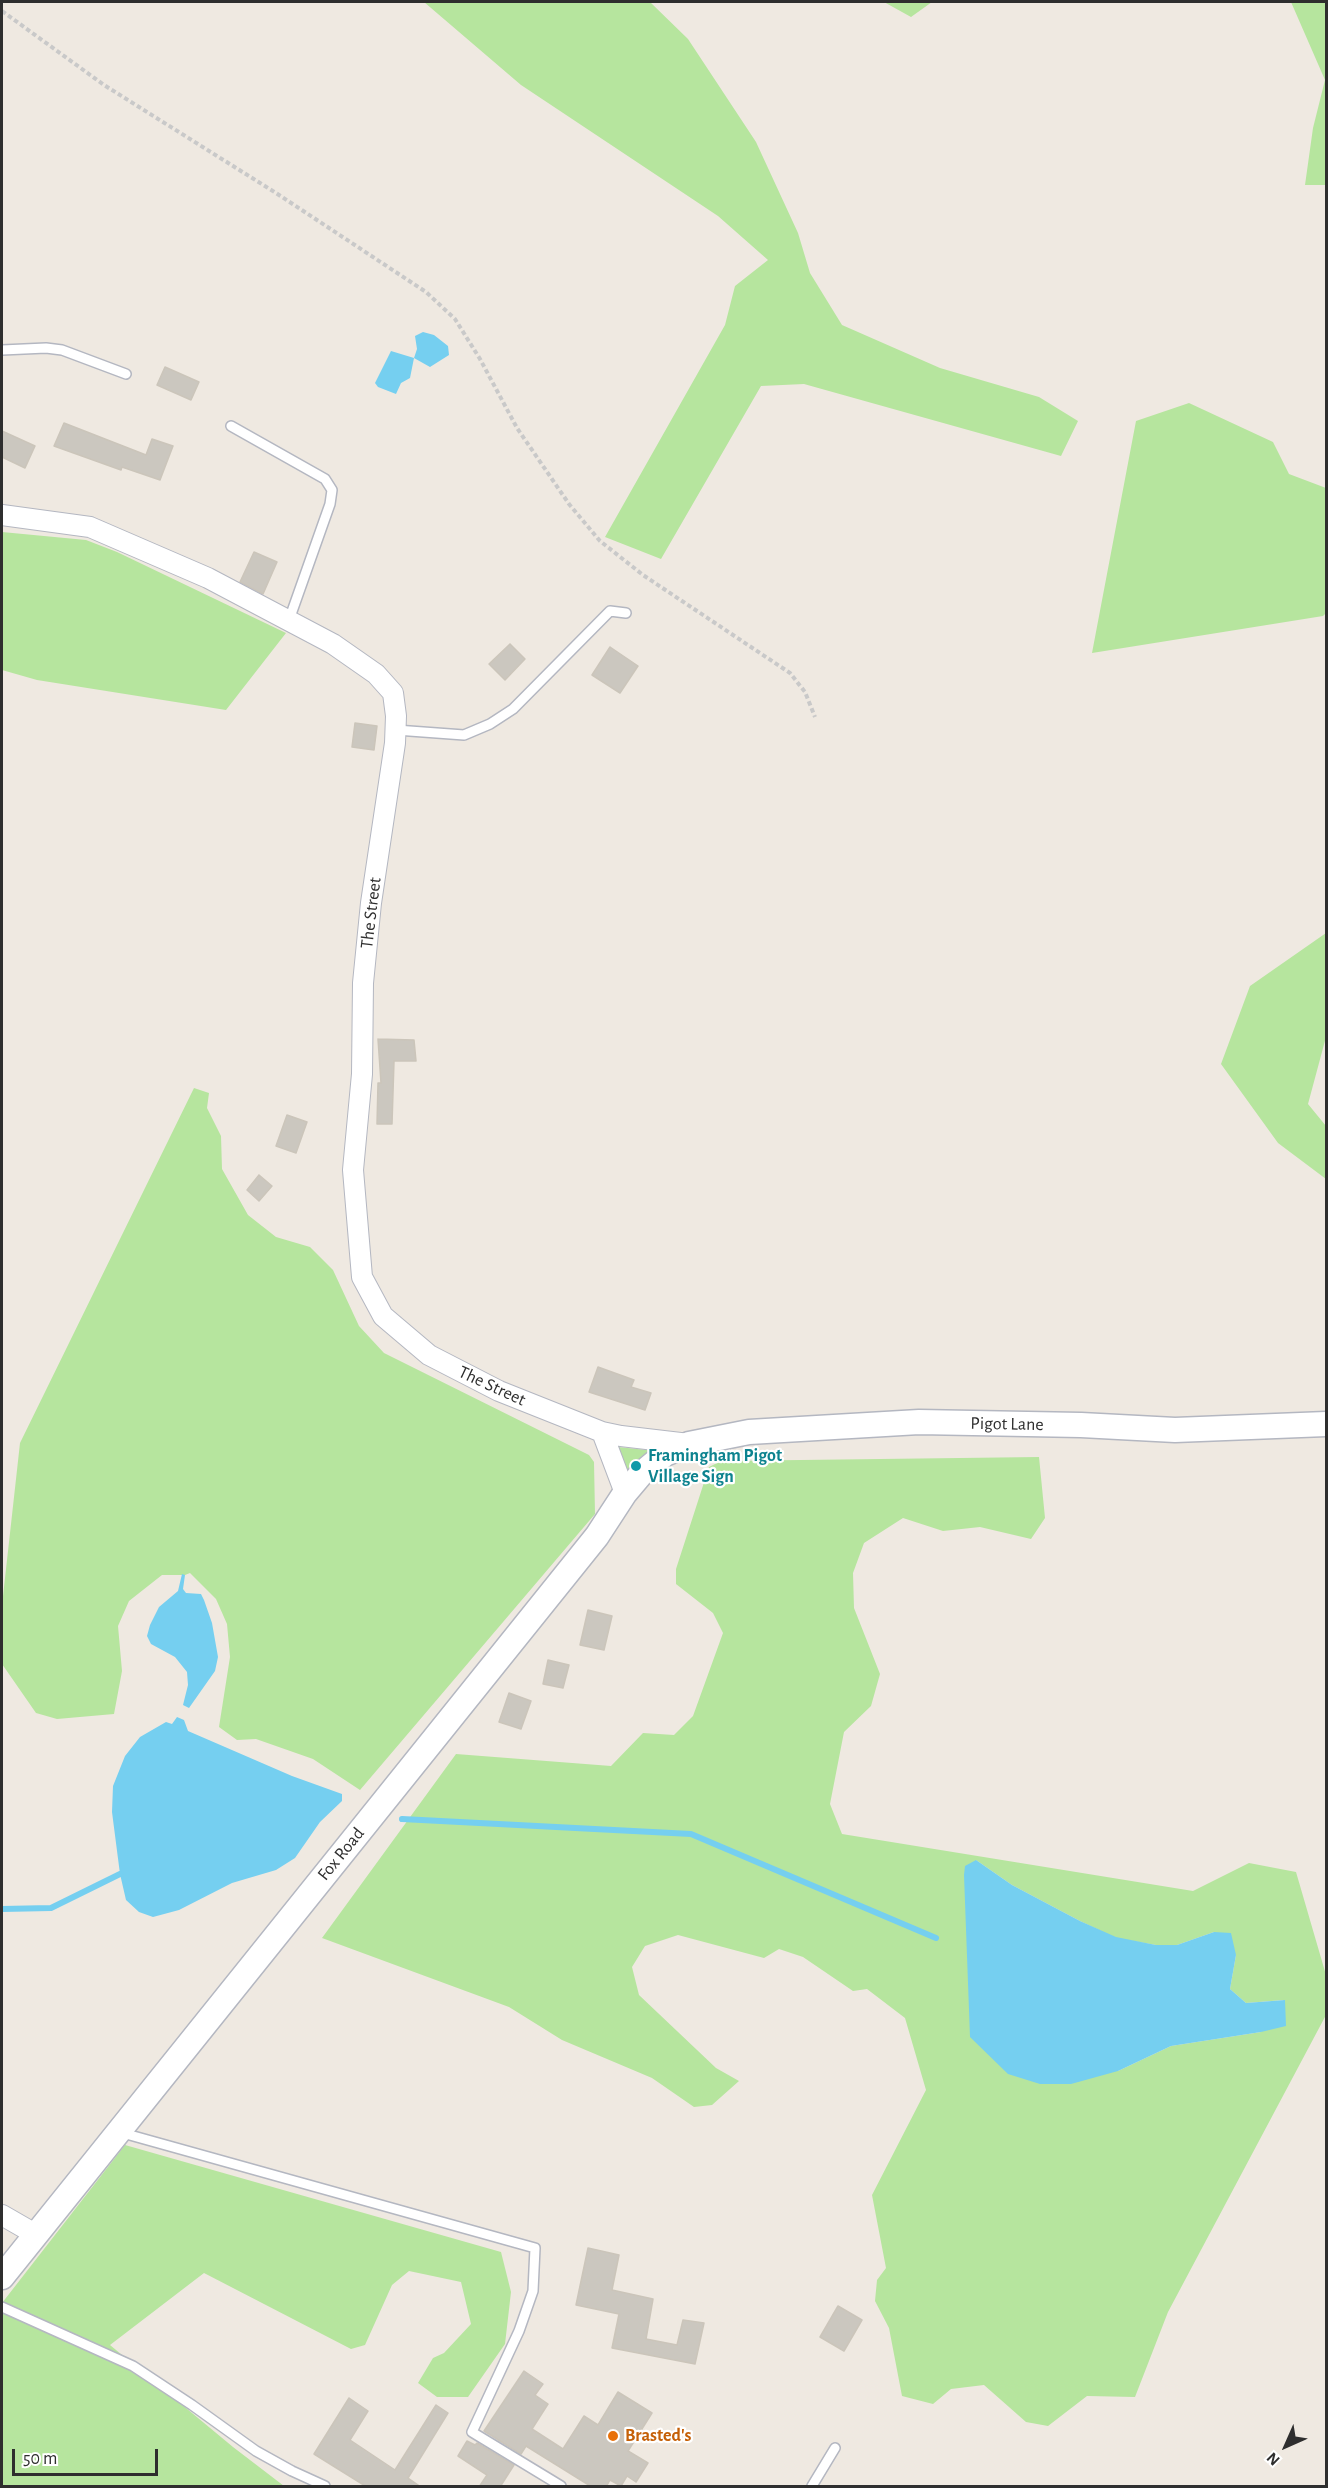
<!DOCTYPE html>
<style>
body{margin:0}
#map{position:relative;width:1328px;height:2488px;overflow:hidden;background:#efe9e1;font-family:"Alegreya Sans",sans-serif}
canvas{display:block}
.frame{position:absolute;inset:0;border:3px solid #2e2e2e;pointer-events:none}
.north{position:absolute;left:1256px;top:2416px;width:60px;height:60px;-webkit-text-stroke:4px #fff;paint-order:stroke;rotate:225deg;font-size:16px;font-weight:700;line-height:24px;text-align:center;color:#2e2e2e}
.north::after{content:'';display:block;margin:auto;width:21px;height:27px;background:#2e2e2e;clip-path:polygon(50% 0,100% 100%,50% 72%,0 100%)}
.scale{position:absolute;left:12px;top:2449px;width:146px;height:27px;box-sizing:border-box;border:3px solid #2e2e2e;border-top:0;padding-left:8px;font-size:18px;line-height:21px;white-space:nowrap;color:#2e2e2e;-webkit-text-stroke:4px #fff;paint-order:stroke}
</style>
<div id="map">
<canvas width="1328" height="2488"></canvas>
<div class="frame"></div>
<div class="north">N</div>
<div class="scale">50 m</div>
</div>
<script>
const ctx = document.querySelector('canvas').getContext('2d');
ctx.lineJoin = 'round';
function paint(path, color) { ctx.fillStyle = color; ctx.fill(path, 'evenodd'); }
const toPath = rows => new Path2D(rows.map(r => 'M' + r).join(''));
function stroke(path, color, width, dash) { ctx.strokeStyle = color; ctx.lineWidth = width; ctx.lineCap = dash ? 'butt' : 'round'; ctx.setLineDash(dash || []); ctx.stroke(path); }
function drawText(font, color, halo, rows, align = 'center') {
  ctx.font = font + ' "Alegreya Sans",sans-serif'; ctx.lineWidth = 4.5; ctx.setLineDash([]); ctx.textBaseline = 'middle'; ctx.strokeStyle = halo; ctx.fillStyle = color; for (const [text, x, y, turn = 0] of rows) {
    ctx.save(); ctx.translate(x, y); ctx.rotate((+turn || 0) * Math.PI / 180); ctx.textAlign = isNaN(turn) ? turn : align; if (halo) ctx.strokeText(text, 0, 0); ctx.fillText(text, 0, 0); ctx.restore();
  }
}
paint(toPath([
 [424,2,650,2,688,39,756,142,798,233,810,273,842,325,940,368,1039,397,1078,421,1061,456,804,384,761,386,661,559,605,537,725,325,735,286,768,260,718,216,521,85],
 [884,2,932,2,911,17],
 [1291,2,1326,2,1326,185,1305,185,1313,128,1325,80],
 [1189,403,1273,442,1289,474,1326,488,1326,613,1323,616,1092,653,1136,421],
 [2,532,86,540,117,552,286,633,226,710,37,680,2,670],
 [1326,933,1326,1037,1308,1104,1326,1126,1326,1179,1278,1143,1221,1064,1250,986],
 [194,1088,209,1093,207,1108,221,1136,222,1169,248,1215,276,1237,310,1247,333,1270,359,1326,384,1353,589,1455,594,1462,595,1514,360,1790,313,1759,256,1739,237,1740,219,1727,230,1657,227,1624,216,1599,190,1573,185,1575,162,1575,129,1601,118,1626,122,1671,114,1714,57,1719,36,1713,2,1664,2,1605,20,1443],
 [618,1447,656,1451,628,1478],
 [1039,1457,1045,1518,1031,1539,980,1527,943,1531,903,1518,864,1543,853,1573,854,1608,880,1674,871,1706,844,1732,830,1804,842,1834,1193,1891,1249,1863,1296,1872,1326,1975,1326,2015,1168,2312,1135,2397,1087,2396,1048,2426,1026,2422,984,2385,951,2389,933,2404,902,2396,889,2328,875,2301,877,2280,886,2268,872,2195,926,2090,905,2018,867,1989,853,1991,803,1957,779,1949,764,1958,678,1935,645,1946,632,1967,639,1995,716,2068,739,2081,712,2105,694,2107,652,2078,562,2040,509,2007,322,1938,456,1754,611,1766,643,1733,674,1735,693,1716,723,1633,713,1613,676,1584,676,1569,709,1467,721,1461],
 [976,1860,1012,1885,1080,1921,1116,1938,1156,1945,1177,1945,1214,1932,1236,1955,1230,1989,1246,2003,1284,2000,1261,2032,1171,2046,1118,2071],
 [125,2145,501,2252,511,2292,505,2344,468,2397,437,2397,418,2383,433,2358,444,2353,471,2324,461,2282,409,2271,392,2285,365,2345,351,2349,204,2273,110,2345,233,2447,284,2486,2,2486,2,2303]
]), '#b6e59e');
paint(toPath([
 [423,332,434,335,448,346,449,355,430,367,414,358,410,378,401,383,396,394,378,387,375,383,391,351,414,358,417,349,415,336],
 [182,1574,185,1575,183,1589,186,1593,201,1594,204,1600,212,1623,218,1657,215,1671,189,1708,183,1705,188,1685,187,1672,175,1657,151,1644,147,1636,150,1625,159,1607,178,1591],
 [177,1717,184,1720,188,1731,292,1776,342,1794,342,1801,320,1822,295,1858,276,1870,232,1883,179,1910,153,1917,139,1912,126,1900,120,1874,112,1812,113,1786,125,1756,140,1737,166,1722,172,1724],
 [976,1860,1012,1885,1080,1921,1116,1937,1156,1945,1177,1945,1214,1932,1231,1933,1236,1955,1230,1989,1246,2003,1285,2000,1286,2026,1261,2032,1171,2046,1118,2071,1071,2084,1040,2084,1008,2074,970,2037,964,1875,965,1866]
]), '#75cff0');
stroke(toPath([
 [402,1819,691,1834,936,1938],
 [2,1909,51,1908,120,1874]
]), '#75cff0', 6);
const building = toPath([
 [165,367,199,382,191,400,157,385,165,367],
 [64,423,146,455,152,439,173,446,160,480,122,467,121,470,54,446,64,423],
 [2,431,35,446,25,468,2,457,2,431],
 [254,552,277,562,263,594,240,582,254,552],
 [510,644,525,659,505,680,489,664,510,644],
 [610,647,638,666,620,693,592,675,610,647],
 [355,723,377,726,374,750,352,747,355,723],
 [378,1039,414,1040,416,1061,394,1061,392,1124,377,1124,378,1083,381,1083,378,1039],
 [287,1115,307,1122,296,1153,276,1146,287,1115],
 [259,1175,272,1186,259,1201,247,1190,259,1175],
 [598,1367,634,1380,631,1387,651,1393,645,1410,589,1392,598,1367],
 [588,1610,612,1616,604,1650,580,1645,588,1610],
 [548,1660,569,1665,563,1688,543,1684,548,1660],
 [509,1693,531,1701,521,1729,499,1722,509,1693],
 [588,2248,619,2255,612,2290,653,2299,646,2339,677,2345,683,2320,704,2323,695,2364,612,2348,619,2314,576,2305,588,2248],
 [838,2306,862,2320,844,2351,820,2337,838,2306],
 [524,2371,543,2384,535,2395,548,2404,532,2429,563,2449,584,2416,598,2425,618,2392,652,2413,628,2451,648,2463,636,2482,627,2476,621,2486,610,2480,606,2487,592,2487,526,2446,521,2454,484,2431,524,2371],
 [349,2398,368,2411,350,2440,395,2470,436,2405,448,2413,408,2478,421,2487,367,2487,314,2454,349,2398],
 [467,2441,475,2445,477,2443,514,2465,500,2487,479,2487,487,2475,458,2456,467,2441]
]);
paint(building, '#cbc7bf');
stroke(building, '#cbc5ba', 1.5);
const service = toPath([
 [2,350,46,348,62,350,126,374],
 [231,426,325,479,332,490,330,504,289,620],
 [396,730,464,735,490,724,513,709,610,611,626,613],
 [119,2132,535,2248,533,2291,519,2331,472,2432,561,2486],
 [2,2307,133,2366,192,2405,256,2451,292,2471,325,2486],
 [812,2486,835,2448]
]);
const minor = toPath([
 [2,515,90,527,208,578,333,644,376,674,393,693,396,716,395,743,371,903,363,983,362,1074,353,1170,362,1277,383,1316,429,1355,499,1391,602,1432,621,1436,689,1444],
 [602,1432,625,1493],
 [2,2215,35,2234]
]);
const tertiary = toPath([
 [2,2277,597,1536,625,1493,641,1474,665,1454,689,1444,749,1432,919,1422,1081,1425,1175,1430,1326,1424]
]);
stroke(service, '#b4b7c1', 12);
stroke(minor, '#b4b7c1', 22);
stroke(tertiary, '#b4b7c1', 27);
stroke(toPath([
 [2,11,104,85,276,193,426,292,455,319,480,359,517,428,569,504,600,541,643,575,790,673,805,692,815,717]
]), '#c9c9c9', 4, [4.5, 3]);
stroke(service, '#fff', 9);
stroke(minor, '#fff', 20);
stroke(tertiary, '#fff', 24);
for (const [x, y, r, color] of [
 [636,1466,6,"#0f9aa8"],
 [613,2436,6,"#e8710a"]
]) { const dot = new Path2D(); dot.arc(x, y, r, 0, 2 * Math.PI); ctx.fillStyle = color; ctx.fill(dot); stroke(dot, '#fff', 2); }
drawText('18px', '#2e2e2e', '#fff', [
 ["The Street",371,913,-83],
 ["The Street",492,1386,25],
 ["Pigot Lane",1007,1424,1],
 ["Fox Road",341,1854,-51]
]);
drawText('bold 18px', '#0d838f', '#fff', [
 ["Framingham Pigot",648,1456],
 ["Village Sign",648,1477]
], 'left');
drawText('bold 18px', '#c56008', '#fff', [
 ["Brasted's",625,2436]
], 'left');
</script>
